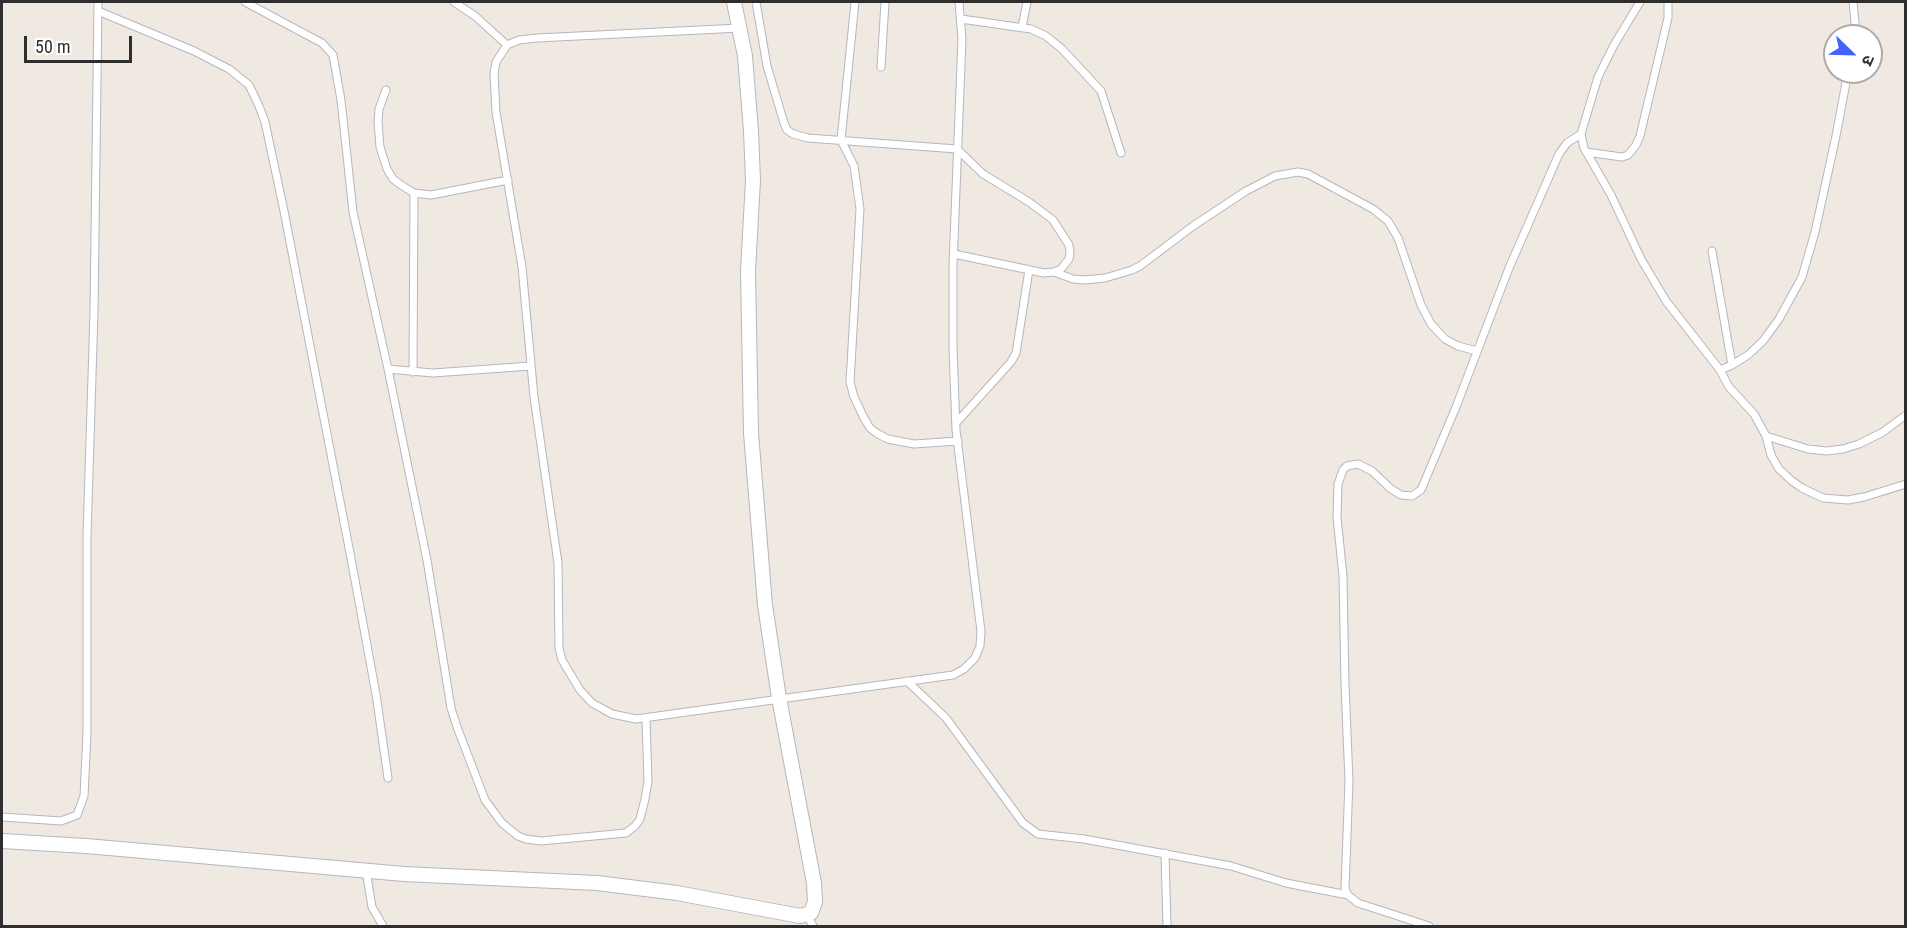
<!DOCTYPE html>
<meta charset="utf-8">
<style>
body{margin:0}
#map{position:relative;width:1907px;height:928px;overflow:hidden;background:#efe9e1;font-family:"Roboto Condensed","Noto Sans Devanagari",sans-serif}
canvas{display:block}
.frame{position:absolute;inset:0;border:3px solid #2e2e2e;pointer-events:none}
.north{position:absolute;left:1823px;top:24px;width:60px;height:60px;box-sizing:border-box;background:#fff;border:2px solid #ababab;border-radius:50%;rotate:113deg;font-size:16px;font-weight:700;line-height:24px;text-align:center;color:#2e2e2e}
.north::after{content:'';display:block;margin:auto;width:21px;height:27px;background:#4264fb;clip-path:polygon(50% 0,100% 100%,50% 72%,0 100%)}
.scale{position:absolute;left:24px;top:36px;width:108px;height:27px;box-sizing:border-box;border:3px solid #2e2e2e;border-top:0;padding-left:8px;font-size:18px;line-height:21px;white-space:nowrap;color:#2e2e2e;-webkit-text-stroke:4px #fff;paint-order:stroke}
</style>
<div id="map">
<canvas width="1907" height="928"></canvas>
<div class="frame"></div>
<div class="north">उ</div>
<div class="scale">50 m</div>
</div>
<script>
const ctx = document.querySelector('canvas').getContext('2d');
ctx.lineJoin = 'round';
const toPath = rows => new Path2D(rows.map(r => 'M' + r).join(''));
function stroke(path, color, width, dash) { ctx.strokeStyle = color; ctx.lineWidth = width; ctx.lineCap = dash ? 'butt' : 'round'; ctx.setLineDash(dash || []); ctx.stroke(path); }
const service = toPath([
 [245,2,322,43,333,55,341,100,353,212,388,369,427,560,451,708,457,727,485,800,502,823,518,836,526,839,541,841,626,833,635,826,640,819,645,799,648,781,646,719],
 [454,2,475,16,507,45,496,62,494,73,496,112,522,267,534,397,558,563,559,648,562,660,580,690,592,703,612,714,636,719,953,675,964,669,975,658,980,646,981,631,956,430,953,349,953,265,962,39,959,2],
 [756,2,767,66,784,123,787,130,793,134,808,138,957,149,983,174,1029,202,1053,220,1069,245,1070,253,1069,259,1061,269,1054,272,1044,273,954,254],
 [855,2,841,140,854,166,860,209,850,382,854,397,864,418,870,428,878,434,888,439,914,444,958,441],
 [1640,2,1614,45,1598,77,1581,134,1584,148,1611,195,1641,259,1666,301,1720,370,1729,387,1754,414,1766,436,1771,455,1779,469,1792,481,1802,488,1823,498,1848,500,1864,497,1906,484],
 [1853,2,1855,22,1854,36],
 [98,11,194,51,229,69,249,85,259,106,265,122,284,211,350,553,376,694,388,778],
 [961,19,1031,29,1046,36,1062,49,1101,91,1121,153],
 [1022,27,1027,2],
 [507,45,519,40,537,38,740,28],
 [881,67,885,2],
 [386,90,379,109,378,122,380,147,387,169,393,179,401,185,414,193,431,195,508,180],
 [1586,152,1622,157,1628,155,1636,145,1640,136,1668,18,1668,2],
 [1712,251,1732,365],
 [1054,272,1073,279,1085,280,1105,278,1132,270,1140,266,1193,226,1246,191,1275,176,1298,172,1308,174,1373,209,1388,221,1398,238,1421,305,1431,324,1445,339,1458,346,1477,351],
 [388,369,433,373,531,366],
 [1720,370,1732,365,1748,355,1763,341,1779,319,1802,277,1815,232,1836,136,1848,72],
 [413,372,414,193],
 [956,423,1011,362,1016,353,1029,270],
 [1766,436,1808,449,1827,451,1843,449,1859,444,1883,432,1906,415],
 [907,681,946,718,1023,823,1038,834,1084,839,1231,866,1286,883,1348,895],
 [2,817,61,821,77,815,84,796,87,733,87,536,94,312,98,2],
 [1165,853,1167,926],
 [366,870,372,907,383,926],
 [807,915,813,926],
 [1429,926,1358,903,1348,895,1345,889,1349,781,1345,685,1343,576,1337,517,1338,484,1343,470,1347,466,1358,464,1372,471,1391,489,1401,495,1412,496,1421,490,1456,407,1509,268,1559,154,1567,143,1581,134]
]);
const minor = toPath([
 [2,841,86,846,404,874,597,883,677,893,800,916,811,913,815,902,814,883,779,698,765,605,751,433,748,271,753,180,751,131,745,56,734,2]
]);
stroke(service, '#b4b7c1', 9);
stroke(minor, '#b4b7c1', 16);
stroke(service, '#fff', 7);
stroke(minor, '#fff', 14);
</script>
